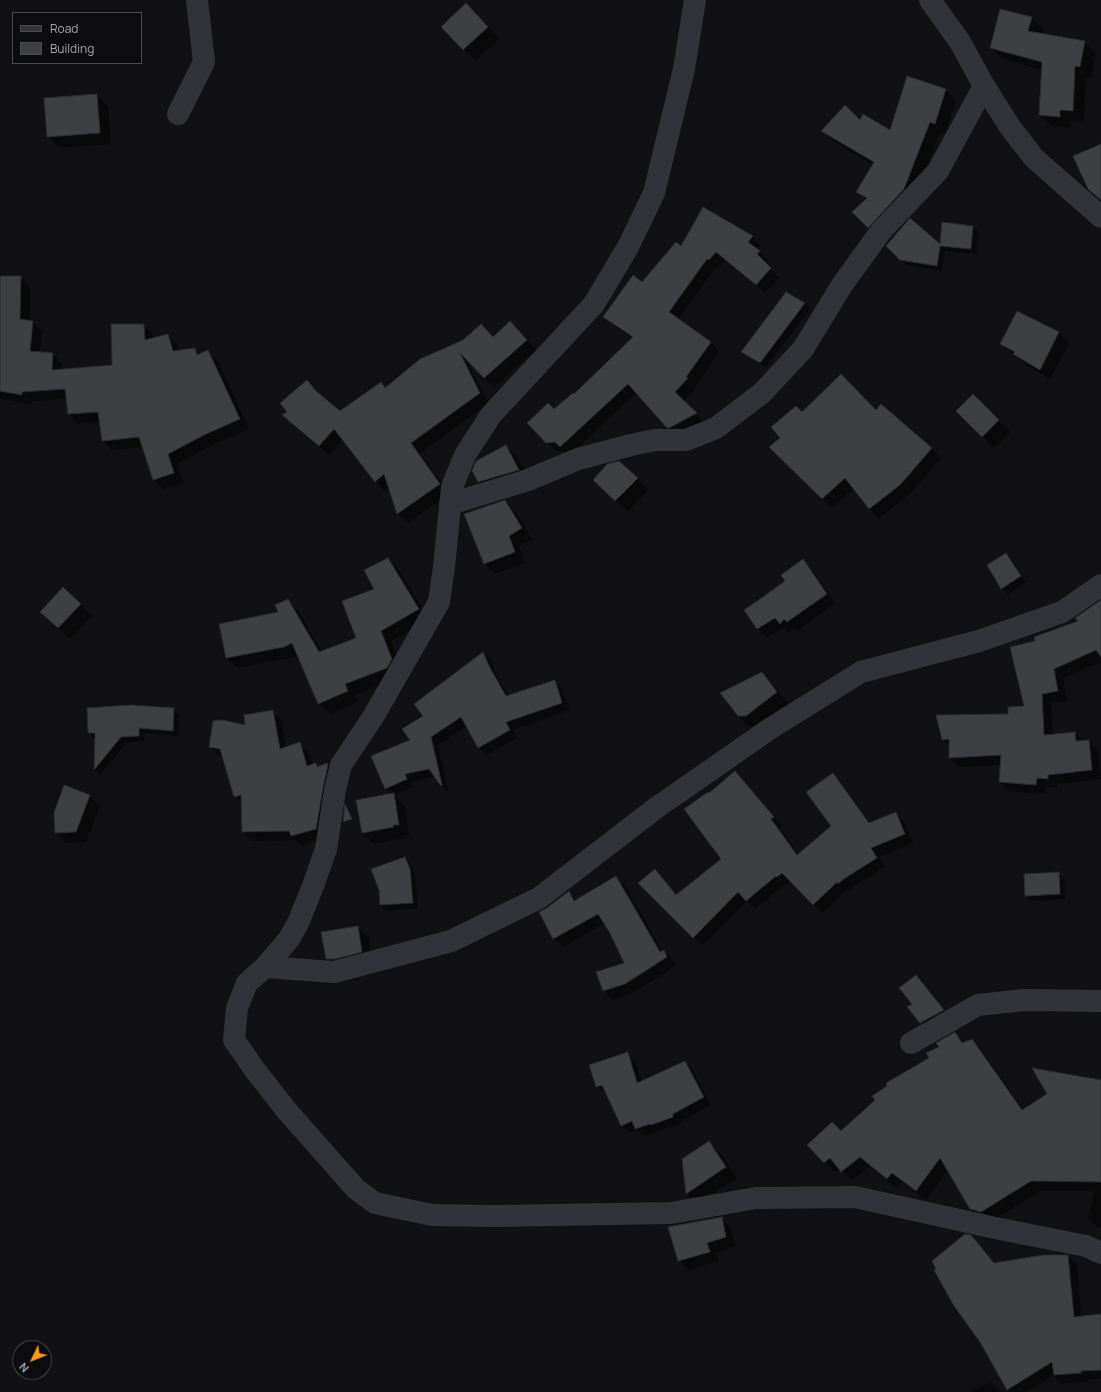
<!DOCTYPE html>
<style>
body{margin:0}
#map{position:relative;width:1101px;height:1392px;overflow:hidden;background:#111113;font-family:Manrope,sans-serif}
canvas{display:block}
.legend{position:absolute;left:12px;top:12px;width:130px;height:52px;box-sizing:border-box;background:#0c0c0e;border:1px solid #484b50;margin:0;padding:5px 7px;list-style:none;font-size:12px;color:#a1a9b4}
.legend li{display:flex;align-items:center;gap:8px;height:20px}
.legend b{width:20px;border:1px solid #484b50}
.north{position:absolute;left:12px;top:1340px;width:40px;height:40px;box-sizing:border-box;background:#0c0c0e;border:1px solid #484b50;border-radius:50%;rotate:227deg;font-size:11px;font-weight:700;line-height:16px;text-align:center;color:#a1a9b4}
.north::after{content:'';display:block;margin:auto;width:14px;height:18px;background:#fb9920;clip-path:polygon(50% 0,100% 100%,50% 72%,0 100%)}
</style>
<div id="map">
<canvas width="1101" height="1392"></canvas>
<ul class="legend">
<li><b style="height:5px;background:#323338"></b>Road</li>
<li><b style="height:11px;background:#3d3f43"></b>Building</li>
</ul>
<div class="north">N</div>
</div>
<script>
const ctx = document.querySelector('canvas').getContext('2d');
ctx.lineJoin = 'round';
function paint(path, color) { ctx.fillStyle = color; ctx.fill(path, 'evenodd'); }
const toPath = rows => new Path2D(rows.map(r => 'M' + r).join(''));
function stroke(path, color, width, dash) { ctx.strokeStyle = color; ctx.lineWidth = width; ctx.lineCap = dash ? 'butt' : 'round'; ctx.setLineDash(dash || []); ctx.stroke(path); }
paint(toPath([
 [478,16,499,39,475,61,464,49],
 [1031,18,1043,29,1041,34,1084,42,1096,54,1091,78,1086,77,1084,122,1071,121,1071,128,1052,126,1040,115,1042,70,1003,59,991,48],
 [908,77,946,90,956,101,945,134,940,132,914,199,879,238,854,212,866,200,857,191,873,165,833,141,823,131,860,121,890,131],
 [97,95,108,107,111,144,60,148,48,136],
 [704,208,752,237,761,246,757,250,768,260,765,264,779,278,765,293,726,260,718,268,716,267,678,320,711,343,719,352,695,387,696,388,683,402,704,422,677,436,637,392,569,456,564,451,556,451,528,423,554,410,574,395,633,339,613,325,605,317,681,248],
 [911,220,941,246,943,223,973,227,978,232,976,254,945,251,942,271,906,265,887,246],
 [0,277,20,277,30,287,30,321,32,322,42,331,40,353,53,354,62,363,62,371,113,366,144,325,153,334,154,339,168,335,178,345,179,351,195,349,201,354,208,351,218,361,249,429,214,444,177,464,183,483,163,489,154,479,143,447,112,450,103,441,100,422,78,424,69,414,67,399,32,401,31,404,1,399,0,398],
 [786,294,805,304,810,309,766,367,748,357,742,351],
 [1017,312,1059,333,1069,343,1050,379,1025,364,1018,358,1012,354,1002,344],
 [520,332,536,350,494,387,467,361,489,403,420,453,449,494,408,523,398,514,390,487,385,491,375,481,343,439,329,455,293,424,289,412,307,381,321,397,340,413,381,384,386,389,421,360,493,338],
 [973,396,1010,432,994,448,957,411],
 [802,413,931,449,941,458,910,494,879,518,869,509,854,488,832,508,770,447,781,438],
 [506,446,518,458,530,481,490,493,479,482],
 [637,478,649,490,627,511,605,491],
 [505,501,516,512,532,539,519,547,525,563,495,574,485,564],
 [1006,554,1012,560,1026,582,1008,594,1002,588,988,566],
 [388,559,399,570,429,620,391,641,402,670,397,678,355,695,358,702,330,714,319,703,298,656,295,657,238,668,227,658,280,613,288,600,298,611,322,652,357,638],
 [803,561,812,570,835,603,797,631,794,628,789,632,784,627,767,638,758,629,746,610,786,581],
 [1101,601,1101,662,1063,678,1067,701,1051,703,1053,735,1075,733,1084,741,1089,741,1098,750,1101,779,1057,784,1057,788,1046,786,1045,794,1009,791,1000,781,1001,765,959,767,950,757,950,746,943,739,1026,707,1036,642,1079,622],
 [80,604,92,616,70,639,53,624],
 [483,653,491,660,497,677,509,696,555,682,562,689,569,710,513,730,517,738,486,755,478,747,467,726,438,745,449,793,441,785,436,776,411,782,413,787,394,795,404,805,409,835,404,836,405,838,374,844,362,833,392,794,386,788,425,716],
 [429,732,431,732,443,787,441,784],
 [762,673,773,685,788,704,758,727,750,727,738,716],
 [174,709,179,715,178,736,144,733,144,741,127,742,100,775,95,770,96,738,94,739,89,733],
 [272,711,281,720,286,748,299,744,309,753,313,765,316,764,319,767,327,764,336,773,325,838,301,845,296,840,252,841,243,832,242,804,235,796,224,757,219,756,210,747],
 [735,772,782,826,779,828,799,855,832,826,832,774,841,783,871,824,896,814,904,822,913,843,879,857,885,867,854,886,848,892,846,890,822,913,792,881,786,885,785,884,755,909,747,901,702,945,640,883,655,871,677,896,722,859,709,794],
 [89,796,100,806,86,842,66,843,56,832],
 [405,858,410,863,415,875,418,908,386,911,381,905,380,889],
 [1058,873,1064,879,1065,899,1031,901,1026,896],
 [616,878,625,886,663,952,664,951,673,960,676,966,634,992,613,1000,604,991,625,964,605,923,563,947,554,938,547,909,569,892,577,901],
 [358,927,369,938,373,963,339,970,327,958],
 [921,982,949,1016,927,1028,909,1007,913,1004],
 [955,1034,964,1043,972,1040,981,1050,1024,1110,1101,1081,1101,1228,1097,1227,1088,1217,1095,1191,1041,1191,991,1221,980,1219,970,1209,948,1170,926,1200,902,1182,897,1188,870,1166,852,1180,840,1168,835,1172,809,1145,841,1132,930,1059,940,1047],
 [627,1053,635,1061,642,1082,685,1062,693,1070,711,1105,680,1122,680,1124,644,1136,637,1130,629,1133,622,1125,607,1093,605,1094,597,1086],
 [709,1142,720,1153,737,1178,697,1204,687,1194],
 [721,1218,731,1228,736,1246,716,1253,719,1261,689,1270,679,1260],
 [971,1236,995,1264,1068,1256,1077,1265,1081,1317,1101,1315,1101,1379,1089,1379,1089,1381,1063,1384,1054,1375,1026,1392,1010,1392,1007,1389],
 [991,1382,1001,1392,969,1392]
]), '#0007');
const building = toPath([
 [466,3,488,27,463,50,441,27,466,3],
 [1000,9,1032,17,1028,31,1085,41,1080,67,1075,66,1073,111,1060,110,1060,117,1039,115,1042,62,990,48,1000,9],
 [907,76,946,89,935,124,930,122,904,189,868,228,852,212,867,198,856,192,874,162,821,131,845,105,860,120,863,114,890,130,907,76],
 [97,94,100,133,47,137,44,98,97,94],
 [1101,144,1101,200,1088,189,1073,156,1101,144],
 [703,207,753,236,748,242,760,251,757,254,771,268,756,285,716,252,709,260,707,259,669,312,711,342,686,377,688,378,675,392,697,413,669,428,667,428,628,384,560,447,555,442,546,443,527,423,548,403,554,409,573,393,574,394,633,337,603,317,633,275,642,282,676,242,681,246,703,207],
 [910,218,940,244,942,222,973,226,971,249,940,246,937,266,900,260,886,246,910,218],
 [0,276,21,276,20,319,33,321,30,351,53,353,52,370,112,365,111,324,144,324,145,340,168,334,173,351,195,348,197,355,208,350,240,419,204,435,168,454,174,473,153,480,139,437,102,441,98,412,68,414,65,389,22,392,22,395,0,391,0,276],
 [786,292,805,303,760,363,741,352,786,292],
 [1017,311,1059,332,1040,370,1013,354,1015,352,1000,344,1017,311],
 [510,321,527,340,484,378,460,353,480,393,411,443,440,484,397,514,384,474,375,482,334,429,319,446,282,415,287,412,280,403,307,380,316,391,340,411,381,382,385,388,420,359,463,340,481,324,493,337,510,321],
 [841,374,876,410,881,404,932,448,900,485,869,509,845,478,822,499,769,447,780,438,771,427,796,406,802,412,841,374],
 [973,394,999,420,982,437,956,411,973,394],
 [506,445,519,470,478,482,472,471,476,461,506,445],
 [619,461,638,478,615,501,593,480,607,464,619,461],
 [505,500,522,528,509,536,515,552,484,564,464,514,505,500],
 [1006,553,1021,576,1001,589,987,565,1006,553],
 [388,558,419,609,381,631,392,659,387,668,345,684,348,691,318,704,292,643,284,647,226,658,219,624,278,612,275,605,288,599,319,652,356,638,342,601,374,589,364,570,388,558],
 [803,559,827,594,787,622,784,619,780,624,775,618,757,629,744,610,763,597,785,581,781,575,803,559],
 [63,587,81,604,58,628,40,612,63,587],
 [1101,600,1101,657,1096,650,1054,669,1058,691,1042,694,1044,735,1075,732,1076,741,1089,740,1092,770,1048,775,1048,779,1037,778,1036,785,999,782,1001,755,949,758,949,739,942,740,936,715,1008,714,1008,707,1024,706,1010,647,1035,641,1034,637,1078,621,1075,618,1101,600],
 [483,652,490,668,506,696,555,680,562,703,506,722,510,730,478,748,461,717,431,737,442,785,441,786,429,769,405,774,407,779,385,789,371,756,410,740,402,729,423,716,414,704,483,652],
 [762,672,777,692,746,716,738,716,720,693,762,672],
 [131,705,174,708,173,731,139,728,139,736,121,737,94,770,95,733,88,733,87,708,131,705],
 [273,710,280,749,300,742,307,766,316,763,317,767,327,763,328,765,323,788,316,829,291,836,289,831,242,832,241,795,234,797,220,749,209,747,213,721,223,720,245,725,244,715,273,710],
 [735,771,774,817,771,819,797,855,831,826,806,792,833,773,869,823,896,812,905,834,871,848,877,858,845,878,838,884,837,882,813,905,782,873,777,877,776,876,746,901,738,892,693,938,638,883,655,869,676,895,721,859,684,809,708,792,709,793,735,771],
 [64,785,90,795,76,832,55,833,54,813,64,785],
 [394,793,399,825,393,825,394,827,362,833,356,800,394,793],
 [345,804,352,819,343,822,345,804],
 [405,857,410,869,413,903,380,905,379,890,371,869,405,857],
 [1059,872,1060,894,1025,896,1024,874,1059,872],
 [616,876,660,952,664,950,667,957,625,984,603,991,596,972,624,963,610,933,598,914,553,939,539,912,547,908,569,891,574,901,616,876],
 [358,926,362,952,335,959,326,959,321,932,358,926],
 [916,975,944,1010,920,1023,907,1007,912,1004,899,988,916,975],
 [955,1032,962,1043,972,1039,1022,1110,1047,1094,1032,1068,1101,1080,1101,1182,1031,1181,981,1212,970,1209,940,1158,916,1191,892,1173,887,1179,860,1157,841,1172,830,1158,824,1163,807,1145,832,1122,841,1131,875,1100,872,1096,887,1086,886,1083,929,1058,926,1053,939,1047,936,1043,955,1032],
 [628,1052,637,1083,685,1061,704,1097,673,1114,673,1117,651,1125,650,1124,635,1129,632,1121,621,1126,602,1085,596,1087,589,1065,628,1052],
 [709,1141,726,1167,686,1194,682,1159,709,1141],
 [722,1217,726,1237,707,1243,710,1252,678,1261,668,1227,722,1217],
 [965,1234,971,1235,994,1263,1043,1255,1068,1255,1074,1317,1101,1314,1101,1370,1081,1371,1081,1373,1054,1375,1052,1362,1007,1390,980,1342,954,1306,934,1270,936,1269,932,1261,965,1234]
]);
paint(building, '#3d3f43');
stroke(building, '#2b2b2f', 1);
stroke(toPath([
 [695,0,684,69,654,193,628,247,594,304,491,415,465,455,452,487,444,567,439,602,373,717,341,765,335,790,326,849,313,886,298,923,289,939,265,967,247,983,237,1008,234,1040,255,1070,287,1111,356,1189,375,1203,432,1215,494,1216,671,1213,756,1198,855,1197,1000,1229,1086,1246,1101,1253],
 [930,0,960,42,984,86,1010,127,1034,158,1101,217],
 [178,114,204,62,197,0],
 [450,504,528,480,578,459,631,445,655,440,686,440,716,428,762,393,803,349,842,285,881,231,938,171,984,86],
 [265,967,334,972,451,941,539,898,656,808,771,728,861,672,979,641,1062,612,1101,585],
 [911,1043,978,1005,1024,1000,1101,1001]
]), '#323338', 22);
</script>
